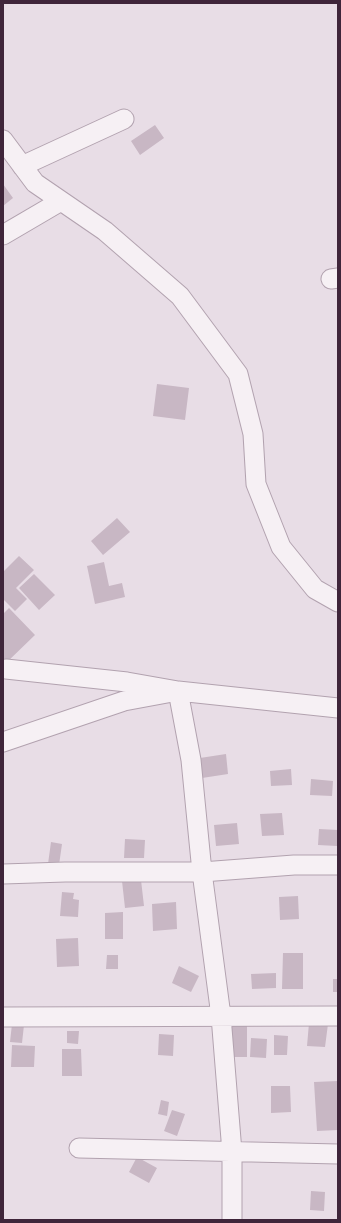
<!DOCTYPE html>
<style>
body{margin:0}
#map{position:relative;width:341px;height:1223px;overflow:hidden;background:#e8dde6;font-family:"Fira Sans Condensed",sans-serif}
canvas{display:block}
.frame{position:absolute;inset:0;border:4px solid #3f253a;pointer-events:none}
</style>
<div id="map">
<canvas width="341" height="1223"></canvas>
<div class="frame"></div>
</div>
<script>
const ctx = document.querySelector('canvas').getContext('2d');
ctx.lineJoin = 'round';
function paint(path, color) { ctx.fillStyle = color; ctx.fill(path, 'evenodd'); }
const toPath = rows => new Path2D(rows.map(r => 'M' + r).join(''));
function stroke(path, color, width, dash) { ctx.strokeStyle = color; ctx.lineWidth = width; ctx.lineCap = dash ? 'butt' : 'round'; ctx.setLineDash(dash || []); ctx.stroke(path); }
paint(toPath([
 [155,125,164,138,140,155,131,141],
 [3,184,13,198,3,206],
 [157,384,189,388,185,420,153,416],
 [117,518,130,532,103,555,91,541],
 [19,556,34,570,16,588,27,599,15,611,3,599,3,572],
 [104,562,109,586,122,583,125,597,95,604,87,566],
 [34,574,55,595,39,610,19,588],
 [9,608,35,635,5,664,3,661,3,614],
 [226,754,228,774,202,778,200,758],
 [291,769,292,785,271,786,270,771],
 [311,779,333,781,332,796,310,795],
 [282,813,284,835,262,836,260,814],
 [237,823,239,844,216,846,214,825],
 [319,829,338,830,337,846,318,845],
 [125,839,145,840,144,858,124,858],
 [51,842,62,844,59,865,48,864],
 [141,880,144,906,125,908,122,881],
 [62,892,74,893,73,899,79,900,78,917,60,916],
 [298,896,299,919,280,920,279,897],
 [176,902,177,929,153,931,152,904],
 [123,912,123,939,105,939,105,913],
 [78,938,79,966,57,967,56,939],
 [283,953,303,953,303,989,282,989],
 [107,955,118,955,118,969,106,969],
 [179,966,199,976,191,992,172,983],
 [276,973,276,988,252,989,251,974],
 [333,979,338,979,338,992,333,992],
 [232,1023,247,1023,247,1057,231,1057],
 [309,1023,328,1024,325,1047,307,1046],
 [12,1024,24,1025,22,1043,10,1042],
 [67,1031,79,1031,78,1044,67,1043],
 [159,1034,174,1035,173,1056,158,1055],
 [274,1035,288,1036,287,1055,274,1055],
 [251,1038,267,1039,266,1058,250,1057],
 [12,1045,35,1046,34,1067,11,1067],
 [62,1049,81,1049,82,1076,62,1076],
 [338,1081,338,1130,317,1131,314,1082],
 [271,1086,290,1086,291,1112,271,1113],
 [161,1100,169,1102,167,1116,158,1114],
 [172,1110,185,1114,177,1136,164,1131],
 [137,1157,157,1168,149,1183,129,1172],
 [311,1191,325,1192,324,1211,310,1210]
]), '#c8b7c4');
const minor = toPath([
 [3,140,35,183,105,231,180,296,238,374,253,434,256,484,281,547,315,589,338,602],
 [22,166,124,119],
 [3,235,61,201],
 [331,279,338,278],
 [6,669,127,682,178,691,338,708],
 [3,742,124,701,178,691,191,760,202,872,221,1016,232,1152,232,1220],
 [3,874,65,872,202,872,294,865,338,865],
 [3,1017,338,1016],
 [79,1148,338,1154]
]);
stroke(minor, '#b2a2af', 21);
stroke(minor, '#f6f0f4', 19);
</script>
